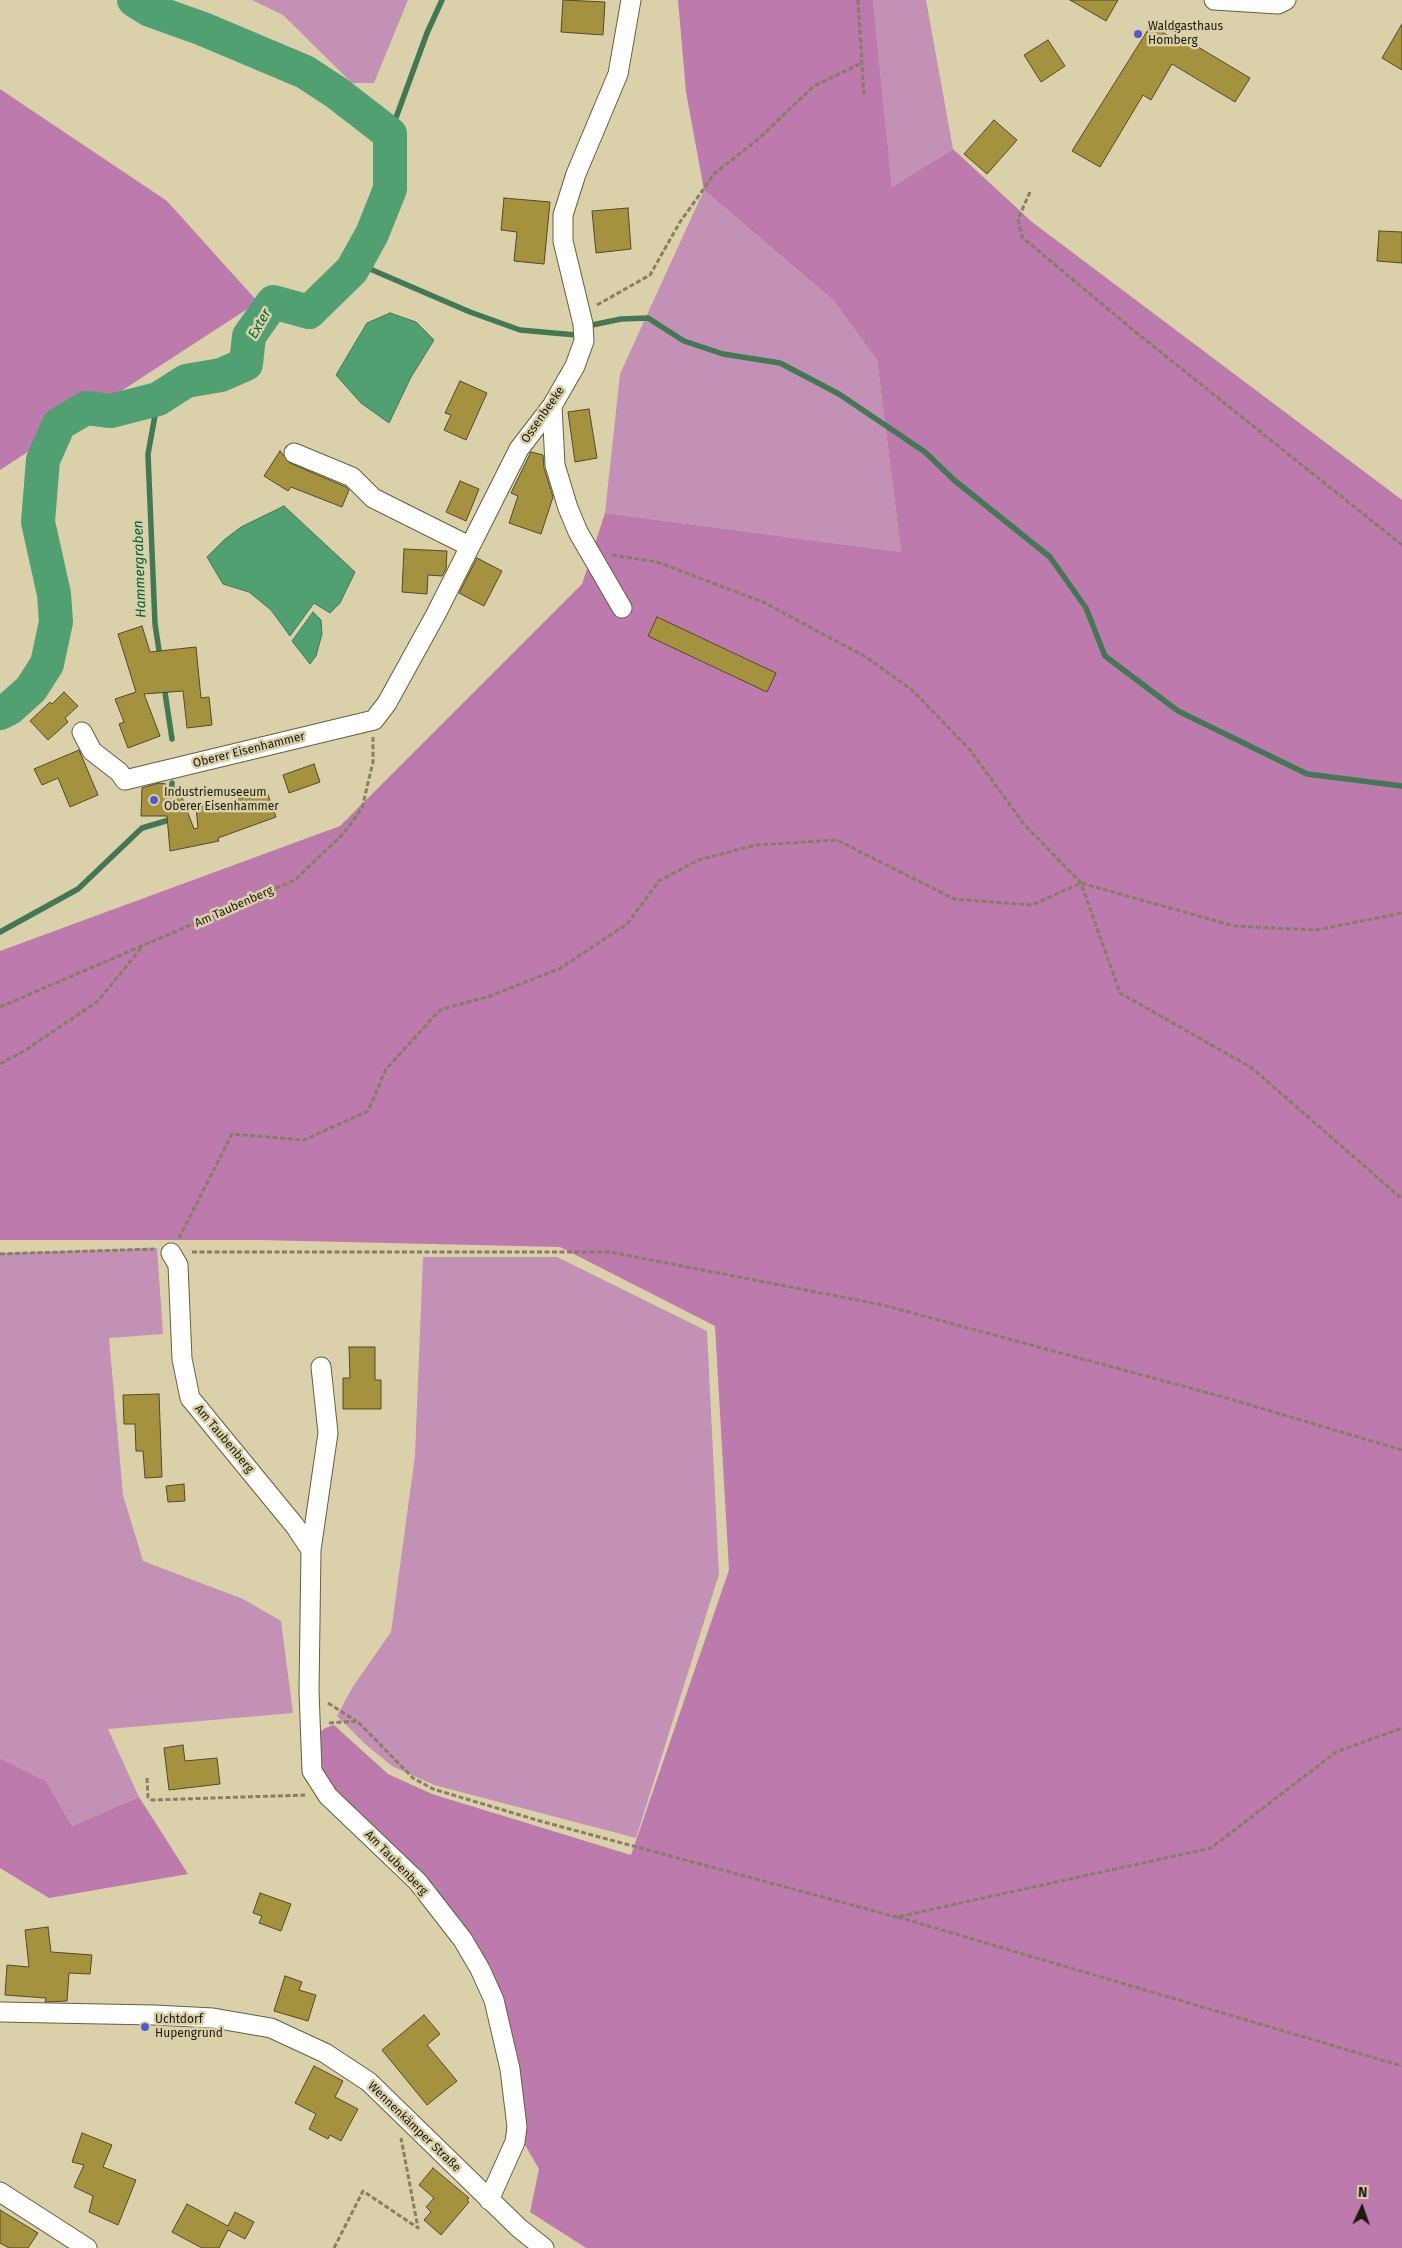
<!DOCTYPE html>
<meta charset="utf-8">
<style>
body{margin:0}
#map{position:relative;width:1402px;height:2248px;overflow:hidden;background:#dad1ab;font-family:"Fira Sans",sans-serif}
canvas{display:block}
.north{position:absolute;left:1337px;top:2183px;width:50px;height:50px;-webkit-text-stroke:4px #dad1ab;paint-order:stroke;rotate:3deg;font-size:14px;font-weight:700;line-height:20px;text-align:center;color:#1e1a0c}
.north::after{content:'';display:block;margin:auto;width:18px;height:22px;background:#1e1a0c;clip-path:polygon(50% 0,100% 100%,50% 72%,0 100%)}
</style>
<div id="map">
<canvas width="1402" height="2248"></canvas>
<div class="north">N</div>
</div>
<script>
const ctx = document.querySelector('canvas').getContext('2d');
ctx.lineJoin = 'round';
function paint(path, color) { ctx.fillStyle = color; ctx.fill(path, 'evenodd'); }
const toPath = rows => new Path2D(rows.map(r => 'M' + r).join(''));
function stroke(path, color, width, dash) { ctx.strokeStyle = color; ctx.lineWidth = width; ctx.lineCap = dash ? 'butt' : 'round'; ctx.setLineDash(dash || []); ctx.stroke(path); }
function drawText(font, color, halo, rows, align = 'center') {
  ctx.font = font + ' "Fira Sans",sans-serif'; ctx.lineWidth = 5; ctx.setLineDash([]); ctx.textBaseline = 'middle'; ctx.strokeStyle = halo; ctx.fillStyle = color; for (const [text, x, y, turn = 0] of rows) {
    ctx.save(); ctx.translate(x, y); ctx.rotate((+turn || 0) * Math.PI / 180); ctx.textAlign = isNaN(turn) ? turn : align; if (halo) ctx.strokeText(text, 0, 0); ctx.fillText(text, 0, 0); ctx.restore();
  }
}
paint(toPath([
 [252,0,408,0,374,83,352,83,283,15],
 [873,0,926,0,953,149,892,187],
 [704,190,833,300,877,360,901,552,605,513,620,374],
 [157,1248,163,1334,109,1338,123,1495,143,1561,243,1599,281,1621,293,1713,108,1729,139,1797,72,1826,46,1781,0,1758,0,1253],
 [423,1257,557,1257,707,1331,719,1574,636,1838,434,1785,392,1766,365,1744,337,1716,352,1688,391,1632,415,1456]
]), '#c291b5');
paint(toPath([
 [678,0,873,0,892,187,953,149,1032,222,1402,500,1402,2248,586,2248,530,2212,539,2169,521,2138,498,1999,317,1769,314,1737,325,1728,334,1725,388,1774,432,1794,631,1855,729,1570,715,1326,560,1247,260,1240,0,1240,0,951,340,826,582,584,605,513,901,552,877,360,833,300,704,190,686,92],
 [0,89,167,201,258,302,0,470],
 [0,1758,46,1781,72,1826,139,1797,188,1874,49,1898,0,1868]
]), '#bd7aac');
const water = toPath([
 [390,313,416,322,434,340,411,377,389,423,361,403,336,375,367,323,390,313],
 [284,506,355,572,340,603,330,613,314,603,290,636,271,610,249,592,223,584,207,557,224,540,241,527,284,506],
 [313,612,321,620,322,634,316,656,310,664,292,641,313,612]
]);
paint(water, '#51a072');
stroke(water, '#427853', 1);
stroke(toPath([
 [390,134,427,33,442,0],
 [356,263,470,312,520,330,576,335],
 [592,325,621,319,648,318,684,341,723,354,780,363,839,394,925,452,954,480,1050,557,1086,608,1105,656,1178,711,1307,774,1402,786],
 [158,399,148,454,155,624,160,657],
 [164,686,172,739],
 [171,794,172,783],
 [0,932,78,889,142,828,169,820,170,815]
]), '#427853', 5.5);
stroke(toPath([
 [0,713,10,708,31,689,47,664,56,622,54,594,38,522,43,460,59,424,86,408,111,411,158,399,186,381,221,375,246,364,249,336,273,302,309,312,352,270,372,234,390,189,390,134,337,93,305,72,203,29,150,10,134,0]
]), '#51a072', 34);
const building = toPath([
 [563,0,605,2,603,35,561,32,563,0],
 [1070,0,1118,0,1106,21,1070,0],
 [1402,24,1402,70,1382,58,1402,24],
 [1151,25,1185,46,1188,41,1250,78,1235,102,1172,64,1151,100,1143,95,1100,167,1072,151,1151,25],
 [1048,40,1065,66,1041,82,1024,55,1048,40],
 [994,120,1017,140,987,174,964,154,994,120],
 [504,198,550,202,544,264,514,261,517,232,501,230,504,198],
 [628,208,631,249,596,253,592,211,628,208],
 [1379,231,1402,232,1402,263,1377,261,1379,231],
 [460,381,487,393,466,440,444,430,451,415,445,413,460,381],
 [589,409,597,458,575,462,568,412,589,409],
 [280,451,290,463,346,487,349,490,342,507,291,487,288,491,264,476,280,451],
 [531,452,543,455,544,468,553,497,541,534,509,523,518,496,511,493,531,452],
 [460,481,479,489,466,521,446,512,460,481],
 [404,549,447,551,446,569,442,576,428,575,427,594,402,592,404,549],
 [477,558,502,571,484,606,459,593,477,558],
 [657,617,776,673,767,692,648,636,657,617],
 [142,626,150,652,196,647,201,698,209,697,212,725,187,728,183,691,144,694,160,736,128,748,119,724,124,722,115,699,136,692,118,634,142,626],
 [64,692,78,706,65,718,68,722,48,740,30,721,50,702,52,704,64,692],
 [79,750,98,795,70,807,58,778,42,785,34,769,79,750],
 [314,764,320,782,289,793,283,775,314,764],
 [159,783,166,784,166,789,178,787,194,829,198,828,196,807,230,802,266,789,276,817,218,838,219,841,170,851,167,816,141,816,142,788,159,783],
 [349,1347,375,1347,375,1380,381,1380,381,1409,343,1409,343,1378,350,1378,349,1347],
 [159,1394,162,1477,145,1478,143,1451,136,1451,135,1424,124,1424,123,1395,159,1394],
 [184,1484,185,1501,168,1502,166,1486,184,1484],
 [183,1745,185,1761,217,1758,220,1784,169,1790,164,1748,183,1745],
 [260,1893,291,1904,281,1931,259,1923,262,1916,253,1913,260,1893],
 [48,1927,51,1952,92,1955,90,1974,69,1973,67,2001,45,2002,46,1998,5,1995,7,1965,29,1967,25,1930,48,1927],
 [285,1976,302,1982,299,1990,316,1995,308,2021,274,2011,285,1976],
 [424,2015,440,2034,427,2045,457,2081,427,2105,382,2050,424,2015],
 [314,2066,343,2081,335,2097,358,2109,341,2141,330,2135,328,2139,309,2129,316,2114,295,2103,314,2066],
 [82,2133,112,2145,103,2167,136,2180,118,2225,89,2212,93,2196,74,2187,84,2165,72,2162,82,2133],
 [433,2168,469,2198,467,2200,469,2202,441,2235,424,2220,431,2212,426,2207,434,2198,419,2185,433,2168],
 [187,2204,228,2226,235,2212,254,2222,245,2239,228,2230,219,2248,202,2248,172,2232,187,2204],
 [0,2210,38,2233,28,2248,9,2248,0,2243,0,2210]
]);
paint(building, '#a5923e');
stroke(building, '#524a29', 1);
const minor = toPath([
 [1214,0,1278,4,1286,0],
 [552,406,555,465,568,508,578,532,622,608],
 [294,453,352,477,373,498,469,546],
 [82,732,92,751,119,772,125,780,374,720,387,703,436,614,519,449,552,406,575,366,580,352,584,341,583,324,563,241,563,215,576,174,618,74,631,0],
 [171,1253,178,1265,182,1359,190,1398,295,1526,311,1550],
 [321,1367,328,1433,311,1550,309,1691,312,1771,328,1796,418,1882,463,1940,480,1969,494,2000,510,2069,517,2127,515,2142,489,2200],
 [0,2012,154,2015,213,2018,271,2028,325,2053,369,2082,519,2228,544,2248],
 [0,2192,87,2248]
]);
stroke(minor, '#675f3d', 21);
stroke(toPath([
 [858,0,864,96],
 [1030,192,1018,219,1022,237,1133,330,1402,545],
 [597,305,650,275,680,222,715,173,757,140,814,86,862,63],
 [612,555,657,562,763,602,866,657,912,690,971,751,1023,823,1081,883,1120,993,1252,1068,1402,1199],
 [0,1007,295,880,344,833,362,808,373,762,373,737],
 [0,1064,24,1051,98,1001,142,947],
 [179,1238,232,1134,304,1140,368,1111,386,1069,440,1010,490,996,559,969,627,924,659,881,698,860,756,845,837,840,954,899,1032,905,1081,883,1234,926,1316,930,1402,913],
 [192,1252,610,1252,883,1305,1216,1395,1402,1450],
 [0,1254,154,1249],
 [328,1703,356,1721],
 [329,1723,357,1721,413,1778,433,1789,540,1821,897,1917,1211,1848,1336,1752,1402,1728],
 [147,1778,148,1797,152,1800,305,1795],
 [898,1917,1402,2066],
 [334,2248,363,2191,418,2228,401,2138]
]), '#867f64', 3, [5, 2.5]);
stroke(minor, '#fff', 19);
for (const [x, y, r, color] of [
 [1138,34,5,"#5359cf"],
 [154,800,5,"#5359cf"],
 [145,2027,5,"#5359cf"]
]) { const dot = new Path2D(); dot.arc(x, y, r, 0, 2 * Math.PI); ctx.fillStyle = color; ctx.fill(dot); stroke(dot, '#dad1ab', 2); }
drawText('12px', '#1e1a0c', '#dad1ab', [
 ["Waldgasthaus",1148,27],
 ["Homberg",1148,41],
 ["Industriemuseeum",164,793],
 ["Oberer Eisenhammer",164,807],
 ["Uchtdorf",155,2020],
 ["Hupengrund",155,2034]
], 'left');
drawText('12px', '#1e1a0c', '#dad1ab', [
 ["Ossenbeeke",543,415,-55],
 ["Oberer Eisenhammer",249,750,-14],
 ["Am Taubenberg",234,907,-24],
 ["Am Taubenberg",224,1439,50],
 ["Am Taubenberg",396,1863,46],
 ["Wennenkämper Straße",414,2127,44]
]);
drawText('italic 14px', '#00653a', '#dad1ab', [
 ["Exter",260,324,-60],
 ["Hammergraben",140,569,-92]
]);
</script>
